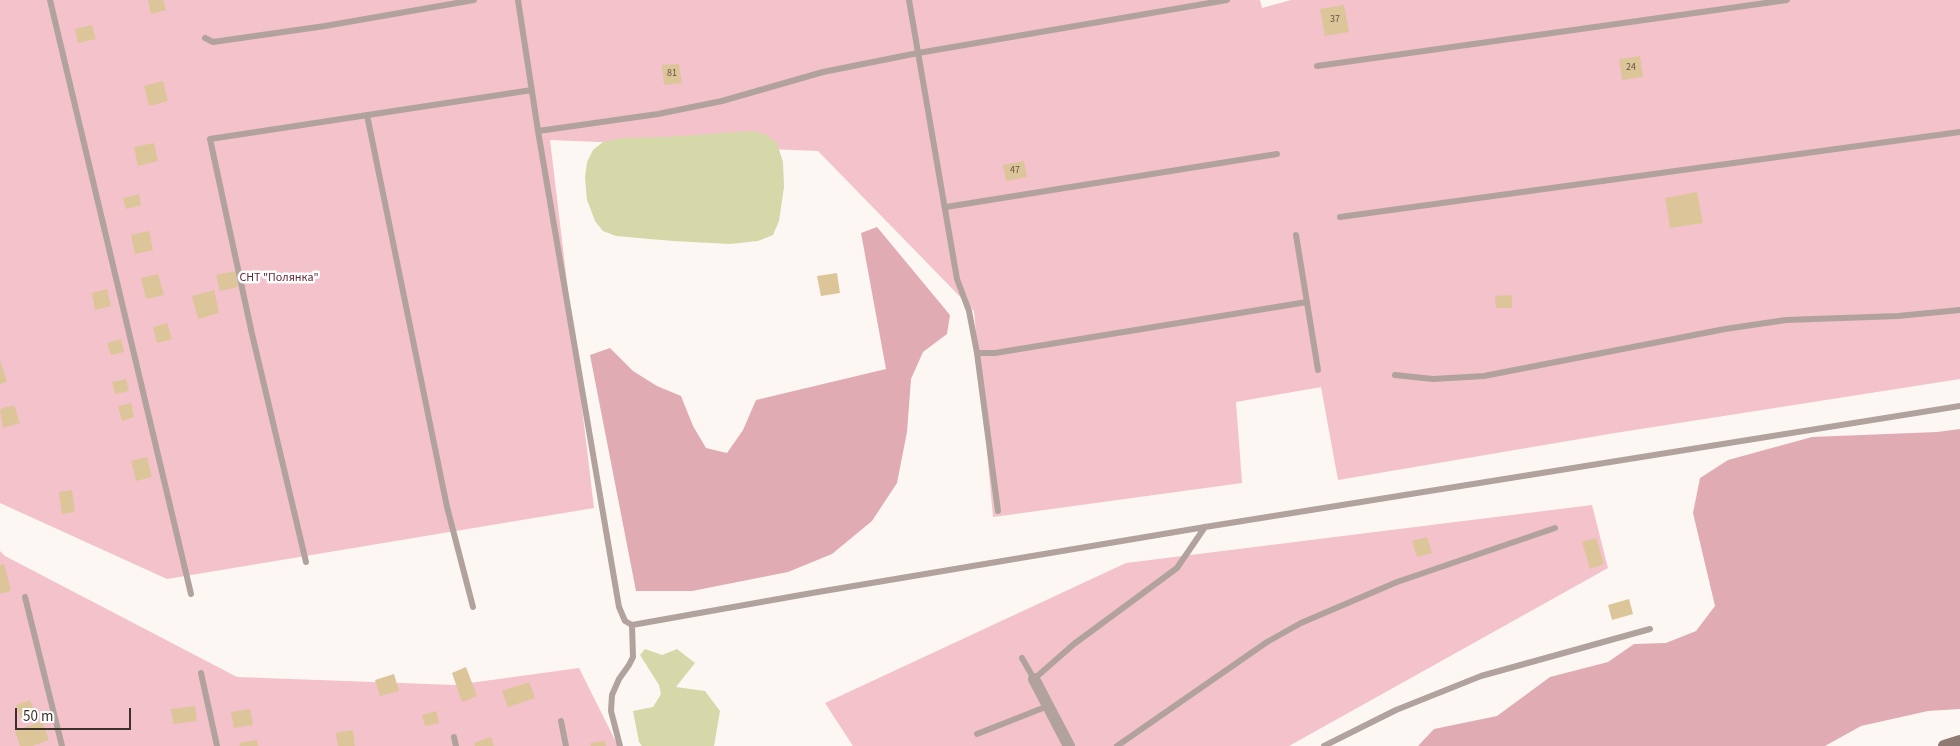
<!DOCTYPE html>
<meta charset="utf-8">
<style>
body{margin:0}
#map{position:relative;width:1960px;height:746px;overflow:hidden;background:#fdf7f3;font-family:"Source Sans 3",sans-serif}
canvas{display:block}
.scale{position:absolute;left:15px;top:708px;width:116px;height:22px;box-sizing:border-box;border:2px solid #3c3128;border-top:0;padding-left:6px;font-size:15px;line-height:18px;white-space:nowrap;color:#3c3128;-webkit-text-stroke:4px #fff;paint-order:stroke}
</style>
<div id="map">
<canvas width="1960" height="746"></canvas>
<div class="scale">50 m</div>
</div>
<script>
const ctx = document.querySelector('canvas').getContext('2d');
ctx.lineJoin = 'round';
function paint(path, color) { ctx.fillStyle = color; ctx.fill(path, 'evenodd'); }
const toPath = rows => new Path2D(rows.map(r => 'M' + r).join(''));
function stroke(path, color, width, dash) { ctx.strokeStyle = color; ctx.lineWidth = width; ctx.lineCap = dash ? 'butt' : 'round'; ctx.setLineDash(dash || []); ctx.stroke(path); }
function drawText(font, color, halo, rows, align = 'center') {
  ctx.font = font + ' "Source Sans 3",sans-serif'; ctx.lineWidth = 5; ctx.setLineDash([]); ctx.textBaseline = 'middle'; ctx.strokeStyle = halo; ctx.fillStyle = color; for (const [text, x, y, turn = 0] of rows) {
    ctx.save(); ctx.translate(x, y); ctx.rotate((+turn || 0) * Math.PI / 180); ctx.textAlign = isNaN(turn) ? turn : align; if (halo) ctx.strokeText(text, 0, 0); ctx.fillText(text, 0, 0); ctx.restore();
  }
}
paint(toPath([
 [0,0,1260,0,1262,8,1291,0,1960,0,1960,379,1615,433,1338,480,1321,387,1236,402,1242,483,993,517,974,311,818,151,550,140,594,508,167,579,0,503],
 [1592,505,1608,568,1289,746,853,746,825,703,1126,563],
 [0,551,5,556,237,677,455,685,579,668,618,746,0,746]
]), '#f3c2ca');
paint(toPath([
 [877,227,950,315,947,334,923,352,911,379,907,432,897,483,872,521,832,554,788,572,692,591,636,591,590,355,610,348,633,371,657,386,681,396,693,426,706,448,727,453,743,430,756,400,886,369,861,233],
 [1960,429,1960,709,1928,711,1861,726,1825,746,1418,746,1434,729,1497,716,1550,677,1608,662,1634,644,1666,643,1696,631,1715,606,1693,513,1700,478,1728,460,1812,437,1937,432]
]), '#e1abb4');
paint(toPath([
 [753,131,765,134,777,143,783,162,784,187,779,221,773,235,758,241,730,244,673,241,616,236,603,231,595,221,587,200,585,178,587,162,593,150,603,142,623,138,665,137],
 [645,649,662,655,677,649,695,663,676,687,705,691,720,711,714,746,642,746,639,742,633,711,653,707,661,694,659,685,640,655]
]), '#d5d8a8');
paint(toPath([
 [148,0,163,0,166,10,151,14],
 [1344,5,1349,32,1325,36,1320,9],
 [92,25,96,39,78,43,75,29],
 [1640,56,1643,77,1622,80,1619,59],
 [679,64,682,83,664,85,662,65],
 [163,81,168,101,149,106,144,86],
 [154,143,158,161,138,166,134,147],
 [1024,161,1027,177,1006,181,1003,165],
 [1697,192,1703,223,1670,228,1665,198],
 [139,194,141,205,126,209,123,198],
 [149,231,153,250,135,254,131,235],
 [235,271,238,287,220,291,216,275],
 [837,273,840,293,821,296,817,276],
 [158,274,164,295,146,299,141,278],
 [107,289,111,306,95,310,92,293],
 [214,290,219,313,198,319,192,296],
 [1512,295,1512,308,1496,308,1495,296],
 [167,323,172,339,157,343,153,327],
 [121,339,124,352,111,355,107,343],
 [0,360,7,382,0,384],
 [126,379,129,391,115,394,112,382],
 [131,403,134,417,122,421,118,406],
 [14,405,20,423,3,428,0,409],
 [147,457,152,477,136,481,131,461],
 [72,490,75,512,62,514,59,492],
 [1427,537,1432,553,1417,557,1412,541],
 [1596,538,1604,564,1590,569,1582,542],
 [4,564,11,591,0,594,0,565],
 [1629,599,1633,614,1612,620,1608,605],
 [466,667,477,696,462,702,452,673],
 [394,674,399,691,380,696,375,680],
 [529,682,535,698,508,707,502,691],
 [30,700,36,715,22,720,16,705],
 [195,706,197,721,173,724,171,709],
 [250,709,253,725,234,728,231,712],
 [436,711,439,723,425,726,422,715],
 [42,721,49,740,32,746,20,746,15,731],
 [353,730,355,746,338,746,336,733],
 [491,737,494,746,475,746,474,743],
 [257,740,258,746,240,746,239,743],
 [605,741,606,746,591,746,590,743]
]), '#dcc699');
stroke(toPath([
 [50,0,191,594],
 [518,0,538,131,619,607,625,621,632,625,812,593,1205,527,1960,406],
 [909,0,957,279,969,311,977,353,998,511],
 [205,38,213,42,325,26,474,0],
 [1317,66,1787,0],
 [367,115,447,507,473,607],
 [538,131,658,114,722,101,823,72,918,53,1227,0],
 [946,207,1277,154],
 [1340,217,1960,132],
 [1296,235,1318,370],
 [977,353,995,353,1307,302],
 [1395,375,1433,379,1484,376,1725,329,1786,320,1898,316,1960,310],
 [306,562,252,334,210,139,532,90],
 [25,597,62,746],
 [1022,658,1034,679,1074,644,1177,568,1205,527],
 [201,673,217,746],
 [561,721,566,746],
 [977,734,1048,706],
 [454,737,456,746],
 [620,746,611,711,612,695,619,679,629,665,633,657,632,625],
 [1117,746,1267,642,1301,623,1397,582,1555,528],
 [1324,746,1396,710,1481,676,1650,629]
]), '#b2a29e', 6);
stroke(toPath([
 [1034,679,1069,746]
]), '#b2a29e', 12);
stroke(toPath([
 [1944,746,1960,741]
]), '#8f7973', 12);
drawText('10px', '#645644', null, [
 ["37",1335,20],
 ["24",1631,68],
 ["81",672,74],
 ["47",1015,171]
]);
drawText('12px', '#672636', '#fff', [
 ["СНТ \"Полянка\"",279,278]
]);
</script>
